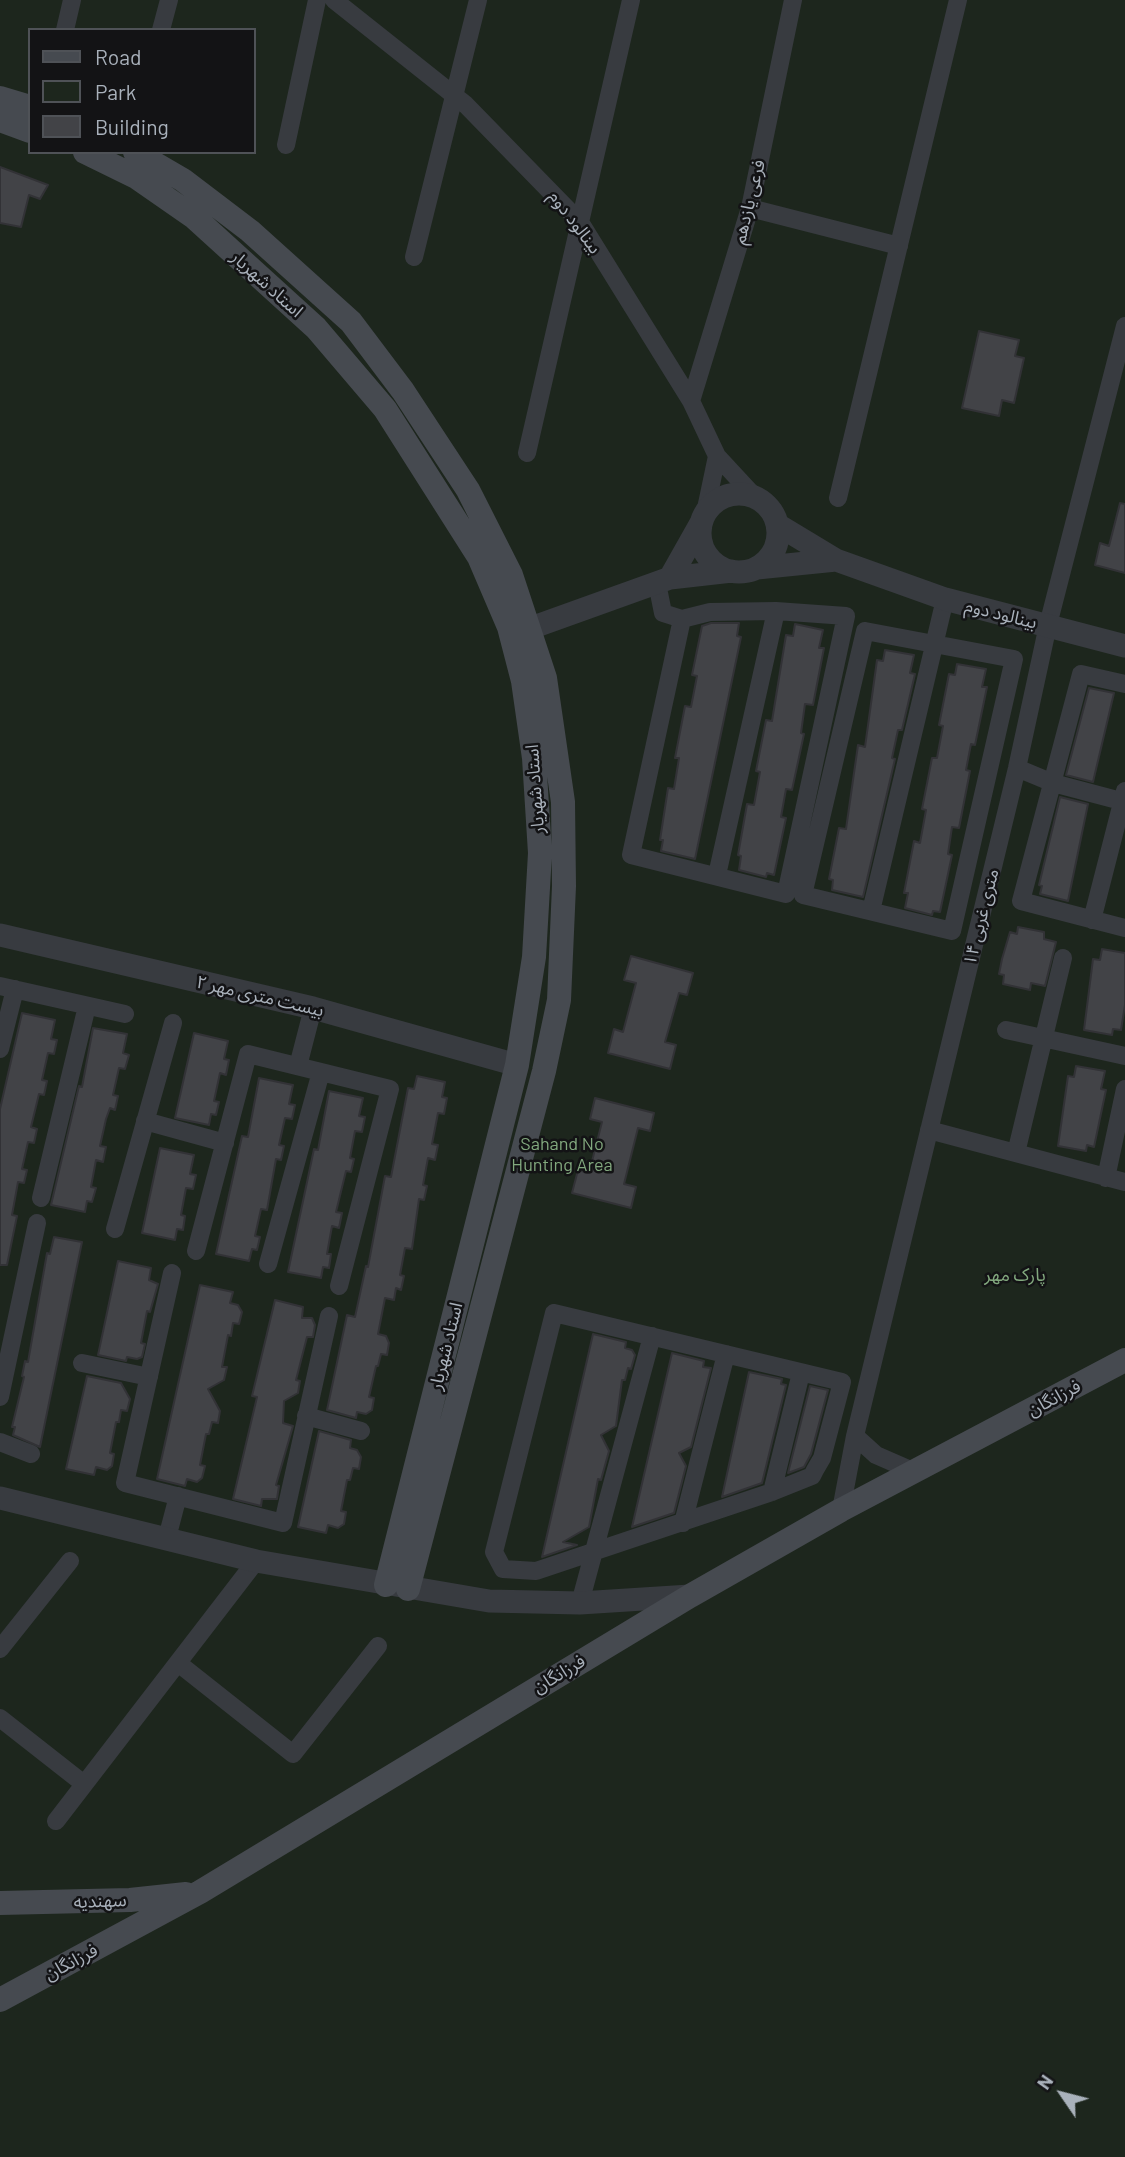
<!DOCTYPE html>
<meta charset="utf-8">
<style>
body{margin:0}
#map{position:relative;width:1125px;height:2157px;overflow:hidden;background:#18181a;font-family:Barlow,sans-serif}
canvas{display:block}
.legend{position:absolute;left:28px;top:28px;width:228px;height:126px;box-sizing:border-box;background:#131315;border:2px solid #4f5257;margin:0;padding:9px 12px;list-style:none;font-size:21px;color:#a9b1bb}
.legend li{display:flex;align-items:center;gap:14px;height:35px}
.legend b{width:35px;border:2px solid #4f5257}
.north{position:absolute;left:1027px;top:2059px;width:70px;height:70px;-webkit-text-stroke:5px #131315;paint-order:stroke;rotate:305deg;font-size:19px;font-weight:700;line-height:28px;text-align:center;color:#a9b1bb}
.north::after{content:'';display:block;margin:auto;width:24px;height:32px;background:#a9b1bb;clip-path:polygon(50% 0,100% 100%,50% 72%,0 100%)}
</style>
<div id="map">
<canvas width="1125" height="2157"></canvas>
<ul class="legend">
<li><b style="height:9px;background:#464a50"></b>Road</li>
<li><b style="height:19px;background:#1d261d"></b>Park</li>
<li><b style="height:19px;background:#424347"></b>Building</li>
</ul>
<div class="north">N</div>
</div>
<script>
const ctx = document.querySelector('canvas').getContext('2d');
ctx.lineJoin = 'round';
function paint(path, color) { ctx.fillStyle = color; ctx.fill(path, 'evenodd'); }
const toPath = rows => new Path2D(rows.map(r => 'M' + r).join(''));
function stroke(path, color, width, dash) { ctx.strokeStyle = color; ctx.lineWidth = width; ctx.lineCap = dash ? 'butt' : 'round'; ctx.setLineDash(dash || []); ctx.stroke(path); }
function drawText(font, color, halo, rows, align = 'center') {
  ctx.font = font + ' Barlow,"Noto Sans Arabic",sans-serif'; ctx.lineWidth = 5; ctx.setLineDash([]); ctx.textBaseline = 'middle'; ctx.strokeStyle = halo; ctx.fillStyle = color; for (const [text, x, y, turn = 0] of rows) {
    ctx.save(); ctx.translate(x, y); ctx.rotate((+turn || 0) * Math.PI / 180); ctx.textAlign = isNaN(turn) ? turn : align; if (halo) ctx.strokeText(text, 0, 0); ctx.fillText(text, 0, 0); ctx.restore();
  }
}
paint(toPath([
 [0,0,1125,0,1125,2157,0,2157],
 [30,30,254,30,254,152,30,152]
]), '#1d261d');
const building = toPath([
 [0,167,48,185,40,199,29,195,21,227,0,223,0,167],
 [979,331,1019,340,1015,356,1024,358,1014,403,1002,400,999,416,962,408,979,331],
 [1120,503,1125,504,1125,573,1095,565,1100,543,1109,546,1120,503],
 [711,623,739,623,737,636,741,637,695,859,661,851,663,840,660,840,668,788,674,789,679,758,675,758,685,706,691,707,697,676,692,675,702,626,711,623],
 [795,624,823,630,819,648,824,648,813,705,805,704,801,733,804,734,792,790,786,789,781,817,786,818,774,875,767,873,766,877,739,870,741,856,738,855,747,804,754,805,760,772,756,771,766,720,772,721,786,635,793,636,795,624],
 [885,650,914,655,910,673,915,674,902,730,898,730,892,758,895,759,863,897,832,890,833,880,829,879,839,828,846,829,858,745,865,747,877,660,883,661,885,650],
 [957,664,986,669,982,687,987,687,975,745,971,744,966,770,970,771,959,828,952,827,948,854,952,855,940,912,933,911,932,915,905,908,908,893,904,893,914,841,920,843,926,810,922,809,932,758,937,758,943,726,939,725,949,674,955,675,957,664],
 [1089,688,1114,693,1093,782,1066,775,1089,688],
 [1060,797,1088,804,1068,901,1040,894,1042,886,1039,885,1060,797],
 [1018,927,1044,932,1044,939,1056,942,1045,986,1031,983,1030,990,1003,984,1004,975,999,974,1002,959,1010,932,1017,934,1018,927],
 [1102,949,1125,953,1125,1005,1121,1030,1113,1029,1112,1035,1084,1030,1093,959,1100,960,1102,949],
 [631,956,693,973,687,995,679,993,665,1042,676,1045,670,1069,608,1053,614,1029,623,1032,636,983,624,980,631,956],
 [22,1013,55,1020,51,1039,57,1040,54,1054,48,1053,42,1080,47,1081,44,1095,39,1094,31,1127,37,1129,34,1143,28,1142,22,1169,27,1170,24,1183,18,1182,12,1215,17,1216,7,1265,0,1265,0,1109,22,1013],
 [93,1028,127,1034,123,1053,129,1055,125,1069,119,1068,113,1095,118,1096,115,1110,110,1108,106,1119,100,1146,106,1147,103,1162,96,1160,91,1187,96,1188,92,1202,87,1201,85,1212,51,1205,79,1086,82,1087,93,1028],
 [194,1033,228,1041,224,1059,229,1060,226,1075,220,1073,214,1101,219,1102,216,1115,211,1114,209,1125,175,1118,194,1033],
 [1076,1066,1105,1071,1101,1089,1106,1090,1094,1147,1087,1145,1086,1151,1058,1146,1068,1076,1074,1077,1076,1066],
 [417,1076,445,1082,442,1097,447,1098,444,1114,438,1113,432,1144,438,1145,435,1160,428,1158,423,1185,427,1186,424,1200,419,1199,412,1249,405,1248,400,1275,404,1276,401,1290,396,1288,394,1300,385,1298,378,1334,386,1336,389,1343,387,1355,381,1354,378,1366,376,1366,369,1397,374,1398,372,1410,366,1414,357,1412,356,1418,327,1410,347,1315,355,1317,366,1266,368,1267,385,1176,391,1177,408,1088,414,1089,417,1076],
 [259,1078,293,1085,289,1104,295,1105,292,1119,285,1118,279,1145,284,1146,281,1160,276,1159,267,1210,261,1209,255,1236,260,1237,257,1250,252,1249,249,1261,216,1254,242,1136,248,1137,259,1078],
 [329,1091,363,1098,359,1116,365,1117,362,1132,355,1131,350,1158,354,1159,351,1172,346,1171,336,1212,342,1213,339,1228,332,1226,327,1254,331,1254,329,1268,323,1267,321,1278,288,1272,314,1149,318,1150,329,1091],
 [595,1098,654,1113,650,1131,638,1128,624,1184,636,1187,631,1208,572,1193,578,1170,589,1173,602,1122,590,1119,595,1098],
 [160,1148,194,1155,190,1174,196,1175,193,1189,186,1188,181,1215,185,1216,183,1230,177,1229,175,1240,142,1233,160,1148],
 [54,1237,82,1242,40,1447,13,1435,15,1427,12,1427,24,1377,22,1376,25,1361,28,1362,47,1253,50,1254,54,1237],
 [118,1261,151,1268,149,1280,158,1284,150,1312,147,1311,141,1343,145,1344,142,1357,137,1359,127,1357,126,1361,98,1355,118,1261],
 [200,1285,233,1292,230,1303,238,1305,242,1312,239,1324,233,1323,231,1336,228,1335,222,1367,227,1367,224,1380,208,1389,220,1411,218,1423,212,1422,209,1434,206,1434,200,1465,205,1466,202,1478,197,1482,187,1479,185,1486,157,1479,200,1285],
 [275,1300,303,1307,302,1318,312,1318,315,1325,313,1337,307,1337,296,1380,300,1381,298,1393,284,1401,283,1423,293,1426,276,1485,279,1486,277,1499,262,1499,261,1506,233,1499,257,1397,252,1396,275,1300],
 [593,1334,626,1342,625,1348,632,1350,635,1355,631,1369,628,1368,625,1380,622,1380,616,1426,601,1435,609,1451,601,1480,598,1479,589,1527,563,1542,577,1545,542,1557,593,1334],
 [672,1353,704,1361,703,1367,711,1368,691,1447,679,1453,686,1466,674,1513,632,1527,672,1353],
 [749,1372,782,1379,781,1384,786,1385,762,1483,722,1497,749,1372],
 [87,1376,121,1383,130,1399,127,1411,121,1410,119,1422,116,1422,110,1453,114,1454,112,1466,107,1470,96,1467,94,1475,66,1469,87,1376],
 [810,1386,828,1390,811,1454,804,1467,788,1473,810,1386],
 [319,1431,351,1440,350,1448,357,1450,361,1457,359,1469,353,1468,350,1480,347,1480,341,1511,346,1512,344,1524,338,1528,328,1525,326,1533,298,1527,319,1431]
]);
paint(building, '#424347');
stroke(building, '#323236', 2);
stroke(toPath([
 [334,0,465,104,580,222,691,401,717,456,755,497],
 [65,30,72,0],
 [161,30,169,0],
 [286,145,317,0],
 [750,208,899,246],
 [414,257,478,0],
 [691,401,750,208,793,0],
 [527,453,631,0],
 [838,498,958,0],
 [704,518,717,456],
 [657,583,663,613,682,619,710,612,776,611,846,616,786,894,631,855,682,619],
 [865,631,1014,659,952,931,803,895,865,631],
 [1125,684,1081,674,1021,901,1125,928],
 [1017,768,1053,783,1125,802],
 [717,875,776,611],
 [871,911,945,599],
 [1092,920,1125,791],
 [0,986,125,1014],
 [1006,1030,1125,1056],
 [0,1049,15,989],
 [298,1066,313,1008],
 [145,1121,225,1143],
 [929,1130,1125,1182],
 [1016,1153,1063,958],
 [1106,1178,1125,1089],
 [41,1198,87,1006],
 [115,1229,173,1023],
 [196,1251,248,1054,321,1072,390,1089,339,1286],
 [268,1264,321,1072],
 [172,1273,125,1483,283,1523,329,1316],
 [554,1313,842,1382,822,1458,815,1470,812,1476,772,1492,536,1571,503,1569,494,1552,554,1313],
 [82,1363,149,1377],
 [0,1397,37,1223],
 [306,1416,361,1431],
 [855,1436,876,1455,915,1472],
 [0,1442,31,1454],
 [772,1492,801,1373],
 [841,1510,855,1436,1017,768,1048,625,1125,326],
 [683,1523,726,1354],
 [167,1538,178,1496],
 [580,1603,652,1336],
 [0,1649,70,1561],
 [178,1663,293,1754,378,1646],
 [0,1718,84,1784],
 [56,1821,256,1561]
]), '#383b40', 18);
stroke(toPath([
 '700 533a39 39 0 1 1 78 0a39 39 0 1 1-78 0Z',
 [778,525,836,560],
 [757,568,836,560,945,599,1125,646],
 [670,578,701,523],
 [528,629,670,578,732,571],
 [0,935,313,1008,517,1065],
 [0,1498,256,1561,489,1601,580,1603,690,1596]
]), '#383b40', 23);
stroke(toPath([
 [0,98,30,107],
 [0,120,30,131],
 [85,152,136,177,195,218,316,328,385,409,479,557,509,627,523,681,534,758,540,853,534,957,517,1065,386,1585],
 [135,152,183,180,250,231,351,322,403,391,468,490,511,575,545,678,563,802,564,886,559,1000,544,1071,408,1589],
 [0,1903,130,1900,186,1894],
 [0,2000,200,1892,690,1596,841,1510,1125,1360]
]), '#464a50', 24);
drawText('18px', '#a9b1bb', '#131315', [
 ["فرعی یازدهم",749,202,-76],
 ["بینالود دوم",575,222,53],
 ["استاد شهریار",267,284,42],
 ["بینالود دوم",1001,614,14],
 ["استاد شهریار",535,789,-94],
 ["۱۴ متری غربی",981,917,-76],
 ["بیست متری مهر ۲",260,996,13],
 ["استاد شهریار",446,1346,-76],
 ["فرزانگان",1054,1398,-28],
 ["فرزانگان",559,1674,-31],
 ["سهندیه",100,1901,-2],
 ["فرزانگان",71,1962,-28]
]);
drawText('18px', '#82a87e', '#131315', [
 ["Sahand No",562,1144],
 ["Hunting Area",562,1165],
 ["پارک مهر",1015,1275]
]);
</script>
